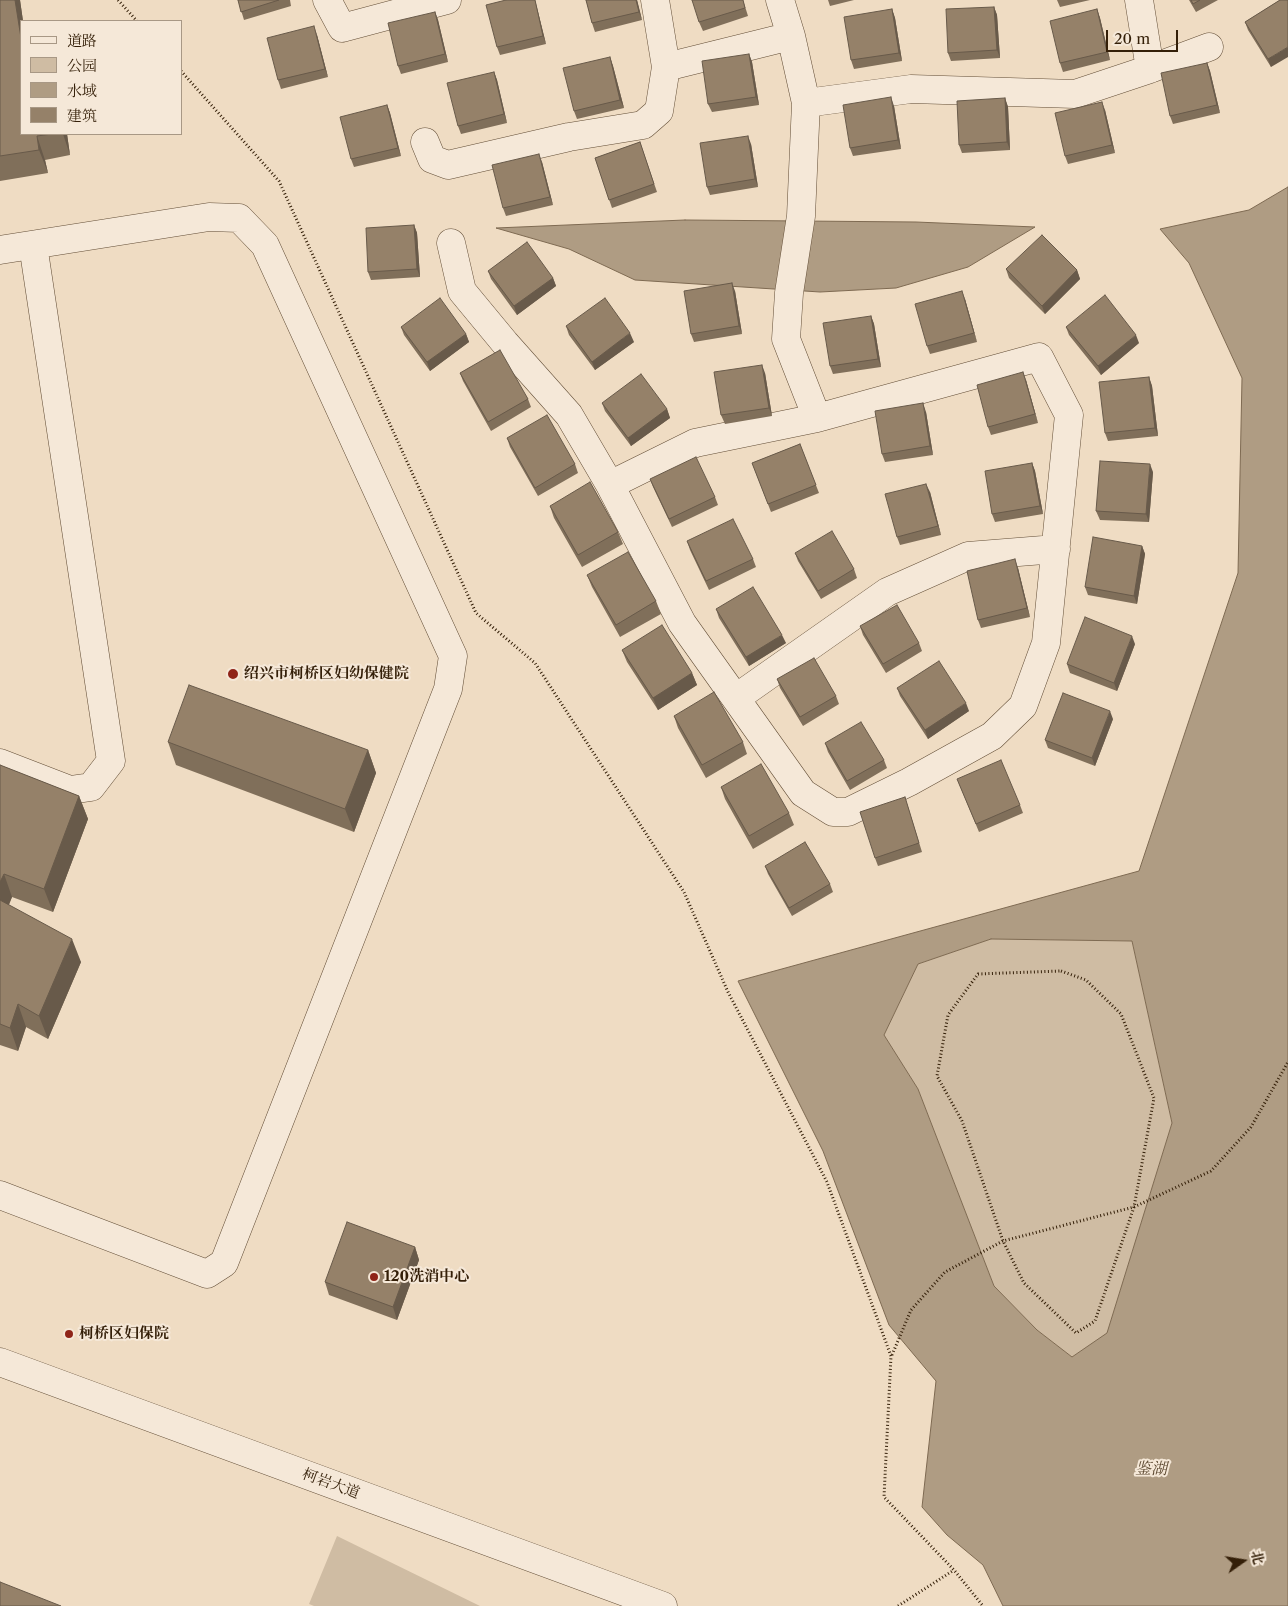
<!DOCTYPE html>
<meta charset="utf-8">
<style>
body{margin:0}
#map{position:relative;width:1288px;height:1606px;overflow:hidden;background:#efdcc3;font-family:"Libre Caslon Text","Noto Serif SC",serif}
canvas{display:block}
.legend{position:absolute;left:20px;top:20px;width:162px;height:115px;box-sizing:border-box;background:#f5e8d8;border:1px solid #a89885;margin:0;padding:6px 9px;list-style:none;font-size:15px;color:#341f08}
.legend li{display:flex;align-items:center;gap:10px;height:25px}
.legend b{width:25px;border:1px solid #a89885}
.north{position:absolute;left:1218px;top:1536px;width:50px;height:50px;-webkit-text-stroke:4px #f5e8d8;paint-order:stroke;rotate:77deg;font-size:14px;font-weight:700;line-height:20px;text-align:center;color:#341f08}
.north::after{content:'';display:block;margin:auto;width:18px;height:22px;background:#341f08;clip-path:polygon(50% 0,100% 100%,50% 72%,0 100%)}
.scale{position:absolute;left:1106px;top:30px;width:72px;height:22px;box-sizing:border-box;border:2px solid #341f08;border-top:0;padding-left:6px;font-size:15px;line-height:18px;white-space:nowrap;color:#341f08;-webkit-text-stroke:4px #f5e8d8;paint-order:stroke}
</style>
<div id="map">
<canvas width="1288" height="1606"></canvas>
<ul class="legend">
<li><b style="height:6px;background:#f5e8d8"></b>道路</li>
<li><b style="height:14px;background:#cfbca3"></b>公园</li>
<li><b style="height:14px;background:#af9c83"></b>水域</li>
<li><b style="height:14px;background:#958169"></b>建筑</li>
</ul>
<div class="north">北</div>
<div class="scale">20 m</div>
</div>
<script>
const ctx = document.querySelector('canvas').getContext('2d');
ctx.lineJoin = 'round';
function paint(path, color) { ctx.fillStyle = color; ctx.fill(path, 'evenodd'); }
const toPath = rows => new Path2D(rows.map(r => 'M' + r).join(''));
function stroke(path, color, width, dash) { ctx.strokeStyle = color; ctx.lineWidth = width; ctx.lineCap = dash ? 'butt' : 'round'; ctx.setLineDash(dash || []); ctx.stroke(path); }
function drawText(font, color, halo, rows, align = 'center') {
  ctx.font = font + ' "Libre Caslon Text","Noto Serif SC",serif'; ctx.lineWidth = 4; ctx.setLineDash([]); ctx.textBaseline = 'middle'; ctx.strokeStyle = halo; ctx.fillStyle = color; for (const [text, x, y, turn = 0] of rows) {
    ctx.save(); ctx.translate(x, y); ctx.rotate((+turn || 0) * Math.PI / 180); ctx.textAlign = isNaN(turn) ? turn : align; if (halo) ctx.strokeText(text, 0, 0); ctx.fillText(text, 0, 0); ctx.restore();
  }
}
paint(toPath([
 [991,939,1132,941,1172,1123,1107,1334,1072,1357,1037,1330,994,1286,918,1089,884,1035,918,964],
 [337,1536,480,1606,314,1606,309,1604]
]), '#cfbca3');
const water = toPath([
 [1288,187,1288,1606,1003,1606,983,1565,947,1535,922,1507,936,1381,889,1325,823,1151,738,981,1139,871,1238,573,1242,378,1189,263,1160,229,1249,210,1288,187],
 [991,939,1132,941,1172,1123,1107,1333,1072,1357,1037,1330,994,1286,918,1089,884,1035,918,964,991,939],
 [685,220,916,222,1035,227,968,267,896,288,820,292,635,280,569,249,496,228,685,220]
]);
paint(water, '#af9c83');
stroke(water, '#7e6a52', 1);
const minor = toPath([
 [327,0,342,28,447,0],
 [780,0,791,36,806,103,801,216,789,293,786,339,817,418],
 [1139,0,1150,69],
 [666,67,791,36],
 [806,103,911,89,1075,94,1150,69,1209,47],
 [425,142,432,159,448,165,569,137,643,125,659,111,666,67,655,0],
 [451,243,462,291,505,343,569,415,610,485,682,623,803,793,833,812,848,812,909,782,992,736,1023,706,1046,643,1069,415,1039,357,817,418,695,443,610,485],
 [0,250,209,217,239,218,265,245,453,656,448,689,224,1263,207,1274,0,1195],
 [736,698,887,592,968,556,1056,549],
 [0,763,70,790,91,787,111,761,33,245],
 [0,1362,663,1606]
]);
stroke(minor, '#634e37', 29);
stroke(toPath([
 [118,0,137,21],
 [181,71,279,181,476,613,535,663,684,892,728,992,827,1182,891,1356,884,1497,954,1570,983,1606],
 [1061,971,1086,980,1121,1014,1154,1098,1134,1207,1095,1321,1076,1333,1024,1283,1003,1241,962,1121,937,1076,948,1015,978,974,1061,971],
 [892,1355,911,1310,945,1272,1003,1241,1134,1207,1211,1171,1251,1127,1288,1062],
 [898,1606,954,1570]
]), '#341f08', 3, [1, 2.5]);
stroke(minor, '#f5e8d8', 28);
paint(toPath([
 [0,0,20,0,23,21,21,21,21,134,67,134,70,155,45,160,48,173,0,181],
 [238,0,290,0,291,6,244,20],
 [506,0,535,0,546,44,500,55,497,47],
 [586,0,637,0,642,20,595,32,592,23],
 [743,0,748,16,703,31,699,22],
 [828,0,854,0,830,6],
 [1057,0,1090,0,1060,7],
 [1189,0,1218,0,1196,12],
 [1280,0,1271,67,1248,30,1245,22],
 [994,7,997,15,1000,58,951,61,948,53],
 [892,9,895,18,902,61,854,69,851,60],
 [1097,9,1100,18,1110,60,1063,72,1060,63],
 [435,12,438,20,448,62,401,74,398,66],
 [317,35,328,77,281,89,278,80],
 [749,54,752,62,759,105,712,112,708,104],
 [610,57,613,66,624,108,577,119,574,111],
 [1207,63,1210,71,1220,113,1173,124,1170,116],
 [494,72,497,80,507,123,461,134,458,126],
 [1005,98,1008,107,1010,150,962,153,959,145],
 [387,105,390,113,401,156,354,167,351,159],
 [894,106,901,149,853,156,850,148],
 [1105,110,1115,153,1068,164,1065,156],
 [640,142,657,192,612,208,595,158],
 [751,144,758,187,710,195,707,187],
 [542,162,553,205,506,216,503,208],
 [414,225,417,233,420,277,371,280,368,272],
 [1006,269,1077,270,1080,279,1045,314,1009,278],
 [488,271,553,278,556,286,517,315,491,279],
 [735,291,742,334,694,342,691,334],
 [965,299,977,342,930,354,927,346],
 [871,316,874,324,881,367,833,374,830,366],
 [566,326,634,342,595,370,569,335],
 [401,327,466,334,469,342,430,371,404,335],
 [1066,327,1139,343,1101,375,1069,335],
 [460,373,528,399,531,407,491,431,463,381],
 [765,373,772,416,725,424,721,415],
 [1149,377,1152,386,1158,436,1108,441,1105,433],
 [1026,380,1038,423,991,435,988,427],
 [602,403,667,409,670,418,631,446,605,411],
 [926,412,933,455,885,462,882,454],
 [507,438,575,464,578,473,538,496,510,447],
 [800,444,819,493,771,512,752,463],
 [1032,463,1035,471,1043,514,995,522,992,514],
 [1153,472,1149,522,1100,520,1096,511],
 [650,479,715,497,718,505,672,527,653,487],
 [930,492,941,535,900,545,897,537],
 [550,506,618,532,623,544,582,567,554,518],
 [687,541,753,559,756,567,709,590,690,550],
 [1142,546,1145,554,1137,604,1088,595,1085,587],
 [795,553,854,569,857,578,821,599,798,561],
 [1018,568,1030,617,981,628,978,620],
 [587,575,656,601,661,614,620,637,592,587],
 [716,609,786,643,749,666,719,618],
 [860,626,919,643,922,651,886,673,863,635],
 [1135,644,1117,691,1070,673,1067,664],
 [622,650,692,673,697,685,658,710,627,662],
 [777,679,836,696,839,704,803,726,780,688],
 [897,688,969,711,928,739,900,696],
 [674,716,743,742,747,754,706,778,678,728],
 [1113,719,1095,766,1048,748,1045,740],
 [168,742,368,750,376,773,354,832,176,765],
 [825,743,884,760,887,768,850,790,828,752],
 [0,765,79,796,88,819,53,912,12,897,9,905,81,962,48,1039,26,1027,18,1051,0,1045],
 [957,779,1020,805,1023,813,979,832],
 [721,787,789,813,794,825,753,849,725,799],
 [905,797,922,852,878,866,875,858],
 [765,866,830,884,833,892,792,916,768,874],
 [415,1247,419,1260,397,1320,329,1295,325,1282]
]), '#806f5a');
paint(toPath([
 [15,0,20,0,23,21,21,21,21,38],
 [535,0,546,44,543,36],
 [636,0,637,0,642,20,639,12],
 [994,7,997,15,1000,58,997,50],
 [892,9,895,18,902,61,899,53],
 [1097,9,1100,18,1110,60,1107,52],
 [435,12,438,20,448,62,445,54],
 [314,26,317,35,328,77,325,69],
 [1288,47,1288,57,1271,67,1268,59],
 [749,54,752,62,759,105,756,97],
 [610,57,613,66,624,108,620,100],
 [1207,63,1210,71,1220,113,1217,105],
 [494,72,497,80,507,123,504,114],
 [891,97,894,106,901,149,898,140],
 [1005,98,1008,107,1010,150,1007,142],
 [1102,102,1105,110,1115,153,1112,145],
 [387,105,390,113,401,156,398,148],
 [63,134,67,134,70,155],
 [37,136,45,160,48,173,39,150],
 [748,136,751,144,758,187,755,179],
 [539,154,542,162,553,205,550,197],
 [414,225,417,233,420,277,417,269],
 [1077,270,1080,279,1045,314,1042,306],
 [553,278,556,286,517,315,514,306],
 [732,283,735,291,742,334,739,326],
 [962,291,965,299,977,342,974,333],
 [871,316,874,324,881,367,878,359],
 [630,333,634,342,595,370,592,362],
 [466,334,469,342,430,371,427,362],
 [1136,335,1139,343,1101,375,1098,366],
 [762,365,765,373,772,416,769,408],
 [1023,372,1026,380,1038,423,1035,414],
 [1149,377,1152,386,1158,436,1155,428],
 [923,403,926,412,933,455,930,446],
 [667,409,670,418,631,446,628,438],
 [1032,463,1035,471,1043,514,1040,506],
 [1150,464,1153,472,1149,522,1146,514],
 [926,484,930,492,941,535,938,526],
 [1142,546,1145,554,1137,604,1134,596],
 [1015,559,1018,568,1030,617,1027,608],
 [782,635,786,643,749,666,746,657],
 [1132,636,1135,644,1117,691,1114,683],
 [692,673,697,685,658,710,653,698],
 [966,703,969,711,928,739,925,730],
 [1110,711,1113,719,1095,766,1092,758],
 [368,750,376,773,354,832,345,809],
 [79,796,88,819,53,912,44,889],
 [4,874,12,897,2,920,0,915,0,882],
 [72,939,81,962,48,1039,39,1016],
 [18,1004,26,1027,18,1051,10,1028],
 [415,1247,419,1260,397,1320,393,1307]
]), '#685a4a');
const building = toPath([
 [0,0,15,0,21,38,21,134,52,134,37,136,39,150,0,156,0,0],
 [238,0,279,0,241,12,238,0],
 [506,0,535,0,543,36,497,47,486,5,506,0],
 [586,0,636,0,639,12,592,23,586,0],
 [692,0,743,0,745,8,699,22,692,0],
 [1191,0,1200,0,1193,4,1191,0],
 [1280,0,1288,0,1288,47,1268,59,1245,22,1280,0],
 [994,7,997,50,948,53,946,9,994,7],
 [892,9,899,53,851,60,844,17,892,9],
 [1097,9,1107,52,1060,63,1050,21,1097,9],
 [435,12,445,54,398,66,388,23,435,12],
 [314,26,325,69,278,80,267,38,314,26],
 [749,54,756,97,708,104,702,61,749,54],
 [610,57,620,100,574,111,563,68,610,57],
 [1207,63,1217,105,1170,116,1161,73,1207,63],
 [494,72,504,114,458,126,447,83,494,72],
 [891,97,898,140,850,148,843,105,891,97],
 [1005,98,1007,142,959,145,957,101,1005,98],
 [1102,102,1112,145,1065,156,1055,113,1102,102],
 [387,105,398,148,351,159,340,117,387,105],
 [748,136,755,179,707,187,700,143,748,136],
 [640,142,654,184,609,200,595,158,640,142],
 [539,154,550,197,503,208,492,165,539,154],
 [414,225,417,269,368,272,366,228,414,225],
 [1042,235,1077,270,1042,306,1006,269,1042,235],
 [527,242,553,278,514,306,488,271,527,242],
 [732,283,739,326,691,334,684,291,732,283],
 [962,291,974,333,927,346,915,304,962,291],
 [1105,295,1136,335,1098,366,1066,327,1105,295],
 [440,298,466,334,427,362,401,327,440,298],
 [605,298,630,333,592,362,566,326,605,298],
 [871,316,878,359,830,366,823,323,871,316],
 [500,350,528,399,488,422,460,373,500,350],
 [762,365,769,408,721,415,714,372,762,365],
 [1023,372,1035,414,988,427,977,385,1023,372],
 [641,374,667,409,628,438,602,403,641,374],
 [1149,377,1155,428,1105,433,1099,382,1149,377],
 [923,403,930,446,882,454,875,411,923,403],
 [547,415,575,464,535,488,507,438,547,415],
 [800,444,816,485,768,504,752,463,800,444],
 [696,457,715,497,669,519,650,479,696,457],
 [1100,461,1150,464,1146,514,1096,511,1100,461],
 [1032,463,1040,506,992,514,985,471,1032,463],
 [590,482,618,532,578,555,550,506,590,482],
 [926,484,938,526,897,537,885,494,926,484],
 [733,519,753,559,706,581,687,541,733,519],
 [832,531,854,569,818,591,795,553,832,531],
 [1093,537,1142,546,1134,596,1085,587,1093,537],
 [628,552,656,601,616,625,587,575,628,552],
 [1015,559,1027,608,978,620,967,571,1015,559],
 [753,587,782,635,746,657,716,609,753,587],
 [897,605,919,643,883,664,860,626,897,605],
 [1085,617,1132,636,1114,683,1067,664,1085,617],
 [662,625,692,673,653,698,622,650,662,625],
 [814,658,836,696,800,717,777,679,814,658],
 [939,661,966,703,925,730,897,688,939,661],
 [189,685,368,750,345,809,168,742,189,685],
 [714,692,743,742,702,765,674,716,714,692],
 [1063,693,1110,711,1092,758,1045,740,1063,693],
 [861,722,884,760,847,781,825,743,861,722],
 [1001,760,1020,805,976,824,957,779,1001,760],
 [761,764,789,813,749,836,721,787,761,764],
 [0,765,79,796,44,889,4,874,0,882,0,765],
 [905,797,919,843,875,858,860,812,905,797],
 [805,842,830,884,789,908,765,866,805,842],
 [0,900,72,939,39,1016,18,1004,10,1028,0,1024,0,900],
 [347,1222,415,1247,393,1307,325,1282,347,1222],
 [0,1582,61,1606,0,1606,0,1582]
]);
paint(building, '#958169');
stroke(building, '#685a4a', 1);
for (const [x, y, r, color] of [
 [233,674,6,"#8f2418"],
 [374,1277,5,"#8f2418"],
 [69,1334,5,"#8f2418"]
]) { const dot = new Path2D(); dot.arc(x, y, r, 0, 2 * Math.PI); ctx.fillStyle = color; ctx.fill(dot); stroke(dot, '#f5e8d8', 2); }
drawText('bold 15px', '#341f08', '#f5e8d8', [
 ["绍兴市柯桥区妇幼保健院",244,674],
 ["120洗消中心",384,1277],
 ["柯桥区妇保院",79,1334]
], 'left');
drawText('15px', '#341f08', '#f5e8d8', [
 ["柯岩大道",331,1484,20]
]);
drawText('italic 16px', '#5f4b33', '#f5e8d8', [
 ["鉴湖",1151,1469]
]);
</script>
